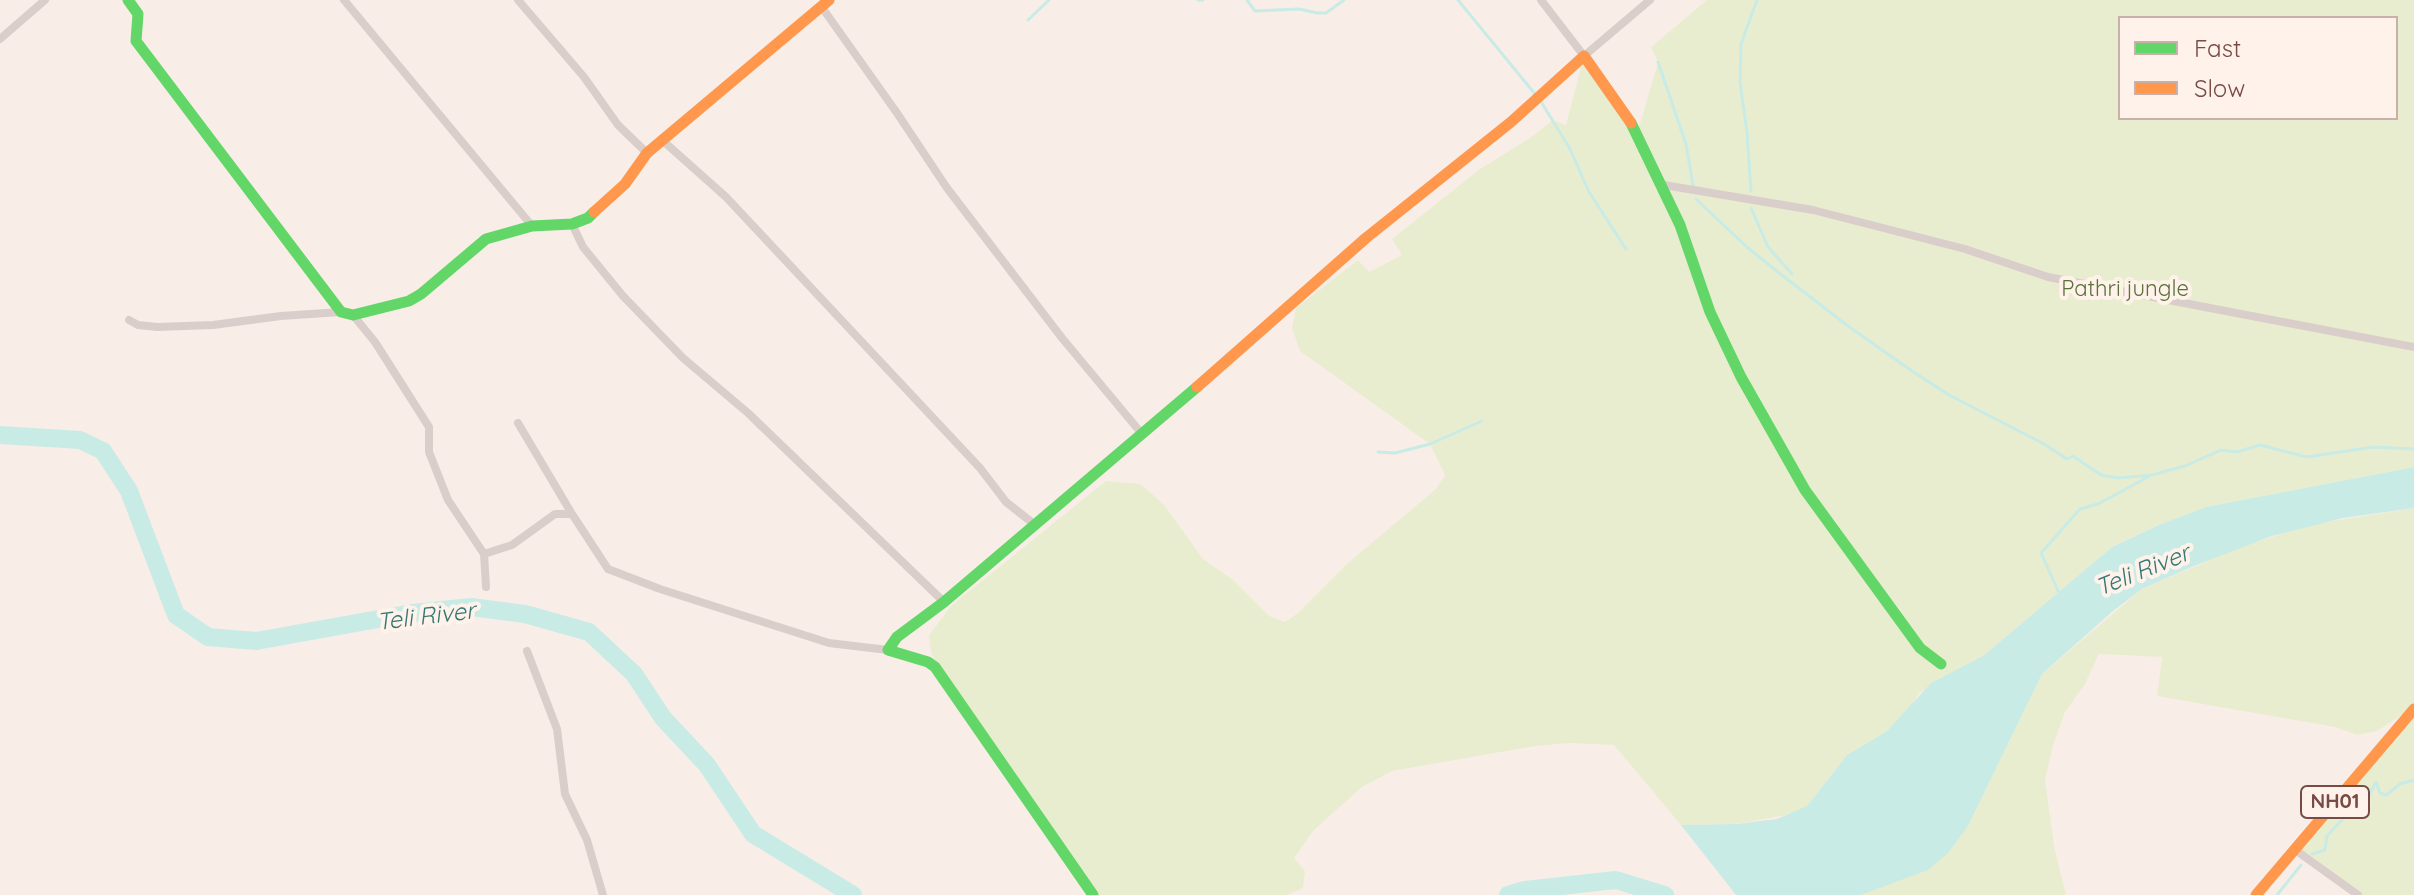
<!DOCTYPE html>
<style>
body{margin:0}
#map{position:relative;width:2414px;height:895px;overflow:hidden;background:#f8eee7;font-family:Quicksand,sans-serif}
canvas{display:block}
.legend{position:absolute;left:2118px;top:16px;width:280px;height:104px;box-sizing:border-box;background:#fff2ea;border:2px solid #c9b0a8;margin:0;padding:10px 14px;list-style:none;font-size:24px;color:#784c45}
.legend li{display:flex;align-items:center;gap:16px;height:40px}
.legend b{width:40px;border:2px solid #c9b0a8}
</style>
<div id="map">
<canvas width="2414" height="895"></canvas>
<ul class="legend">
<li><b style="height:10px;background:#63d668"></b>Fast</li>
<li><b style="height:10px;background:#ff974d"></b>Slow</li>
</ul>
</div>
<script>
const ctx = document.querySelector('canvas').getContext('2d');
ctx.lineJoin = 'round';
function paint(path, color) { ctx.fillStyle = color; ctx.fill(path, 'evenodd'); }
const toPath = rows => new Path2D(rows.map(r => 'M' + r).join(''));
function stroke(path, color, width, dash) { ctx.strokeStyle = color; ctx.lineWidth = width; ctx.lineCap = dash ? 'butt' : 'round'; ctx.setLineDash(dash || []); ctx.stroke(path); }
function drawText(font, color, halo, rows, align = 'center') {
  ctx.font = font + ' Quicksand,sans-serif'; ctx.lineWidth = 8; ctx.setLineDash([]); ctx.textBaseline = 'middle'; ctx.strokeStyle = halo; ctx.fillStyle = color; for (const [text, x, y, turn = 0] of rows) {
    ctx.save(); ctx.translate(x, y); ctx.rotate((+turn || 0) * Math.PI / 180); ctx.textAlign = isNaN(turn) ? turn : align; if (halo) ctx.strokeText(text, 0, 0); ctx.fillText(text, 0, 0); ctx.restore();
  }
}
paint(toPath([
 [1707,0,2414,0,2414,467,2206,507,2159,525,2112,547,1983,656,1919,693,1911,707,1887,731,1847,755,1807,806,1792,814,1736,824,1681,825,1614,745,1568,743,1535,746,1392,771,1362,787,1314,830,1294,858,1305,871,1303,888,1287,895,1088,895,951,699,931,652,929,635,952,605,1106,481,1141,484,1165,506,1203,559,1232,579,1269,616,1285,622,1298,613,1348,563,1436,489,1445,475,1430,444,1300,351,1292,329,1296,308,1358,260,1369,272,1402,255,1392,239,1480,169,1530,138,1553,120,1566,125,1584,56,1638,131,1658,62,1651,47],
 [2120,18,2396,18,2396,118,2120,118],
 [2414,508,2414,707,2377,731,2357,735,2335,727,2157,696,2162,657,2099,654,2085,684,2065,712,2053,745,2045,780,2054,846,2066,895,1861,895,1887,883,1968,826,2042,674,2142,589,2236,549,2308,525],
 [2414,709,2414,895,2358,895,2294,849]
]), '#e9edd0');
paint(toPath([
 [2414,467,2414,508,2343,518,2272,536,2194,566,2142,589,2113,611,2042,674,1968,826,1948,853,1928,870,1861,895,1736,895,1681,825,1736,824,1777,819,1807,806,1847,755,1887,731,1931,683,1983,656,2112,547,2159,525,2206,507]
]), '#c8ebe6');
stroke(toPath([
 [1198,0,1203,0],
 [1247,0,1255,11,1299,9,1317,13,1326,13,1344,0],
 [1458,0,1535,94],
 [1028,20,1049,0],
 [1658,62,1686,144,1693,185],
 [1540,100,1570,149,1589,192,1626,249],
 [1751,191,1747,132,1740,83,1741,44,1757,0],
 [1696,199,1748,248,1783,276,1848,326,1912,371,1949,395,2044,444,2067,459,2073,456,2101,475,2118,478,2152,475,2185,466,2221,450,2237,452,2260,445,2307,457,2373,447,2414,449],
 [1751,208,1768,247,1792,274],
 [1378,452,1395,453,1430,444,1482,421],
 [2060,595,2041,553,2080,509,2098,504,2148,477],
 [2312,854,2325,850,2327,836,2342,820,2359,793,2368,797,2376,782,2380,793,2386,795,2400,784,2414,780],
 [2277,895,2301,865]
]), '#c8ebe6', 3);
stroke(toPath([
 [0,435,80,440,103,451,129,491,176,615,208,637,256,641,412,613,471,607,525,614,589,632,634,674,663,718,707,765,753,834,853,895],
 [1508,895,1525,890,1616,880,1665,895]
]), '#c8ebe6', 18);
stroke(toPath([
 [344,0,532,226],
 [518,0,584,77,618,125,647,153],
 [1541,0,1584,56,1650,0],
 [821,6,897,113,947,188,1062,338,1142,434],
 [0,39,45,0],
 [662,140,726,197,980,468,1006,502,1034,524],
 [1664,185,1813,210,1965,249,2048,277,2414,347],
 [572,224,583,247,623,296,683,358,748,413,944,602],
 [353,315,375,342,429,427,429,452,448,500,484,554,486,587],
 [129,320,138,325,157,327,213,325,281,316,341,312],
 [518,423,572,514],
 [484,554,512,545,555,514,572,514,608,569,660,589,829,643,888,650],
 [527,651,557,729,565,794,587,840,603,895],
 [2294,849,2358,895]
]), '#dacecb', 8);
stroke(toPath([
 [128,0,138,14,136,41,341,312,353,315,409,301,421,294,486,239,532,226,572,224,588,218,594,212],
 [1631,123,1680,225,1710,312,1741,377,1805,490,1920,648,1941,664],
 [1093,895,935,667,928,662,888,650,897,637,944,602,1197,387]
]), '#63d668', 11);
stroke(toPath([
 [594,212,625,184,647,153,829,0],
 [1197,387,1366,238,1511,122,1584,56,1631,123],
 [2256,895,2414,709]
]), '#ff974d', 11);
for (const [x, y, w] of [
 [2335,802,68]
]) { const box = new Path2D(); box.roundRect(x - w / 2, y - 16, w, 32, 6); ctx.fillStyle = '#fff2ea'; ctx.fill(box); stroke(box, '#784c45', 2); }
drawText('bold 20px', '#784c45', null, [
 ["NH01",2335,802]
]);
drawText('22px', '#577337', '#fff2ea', [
 ["Pathri jungle",2125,289]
]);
drawText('italic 24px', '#357874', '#fff2ea', [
 ["Teli River",2143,571,-22],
 ["Teli River",426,617,-7]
]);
</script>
